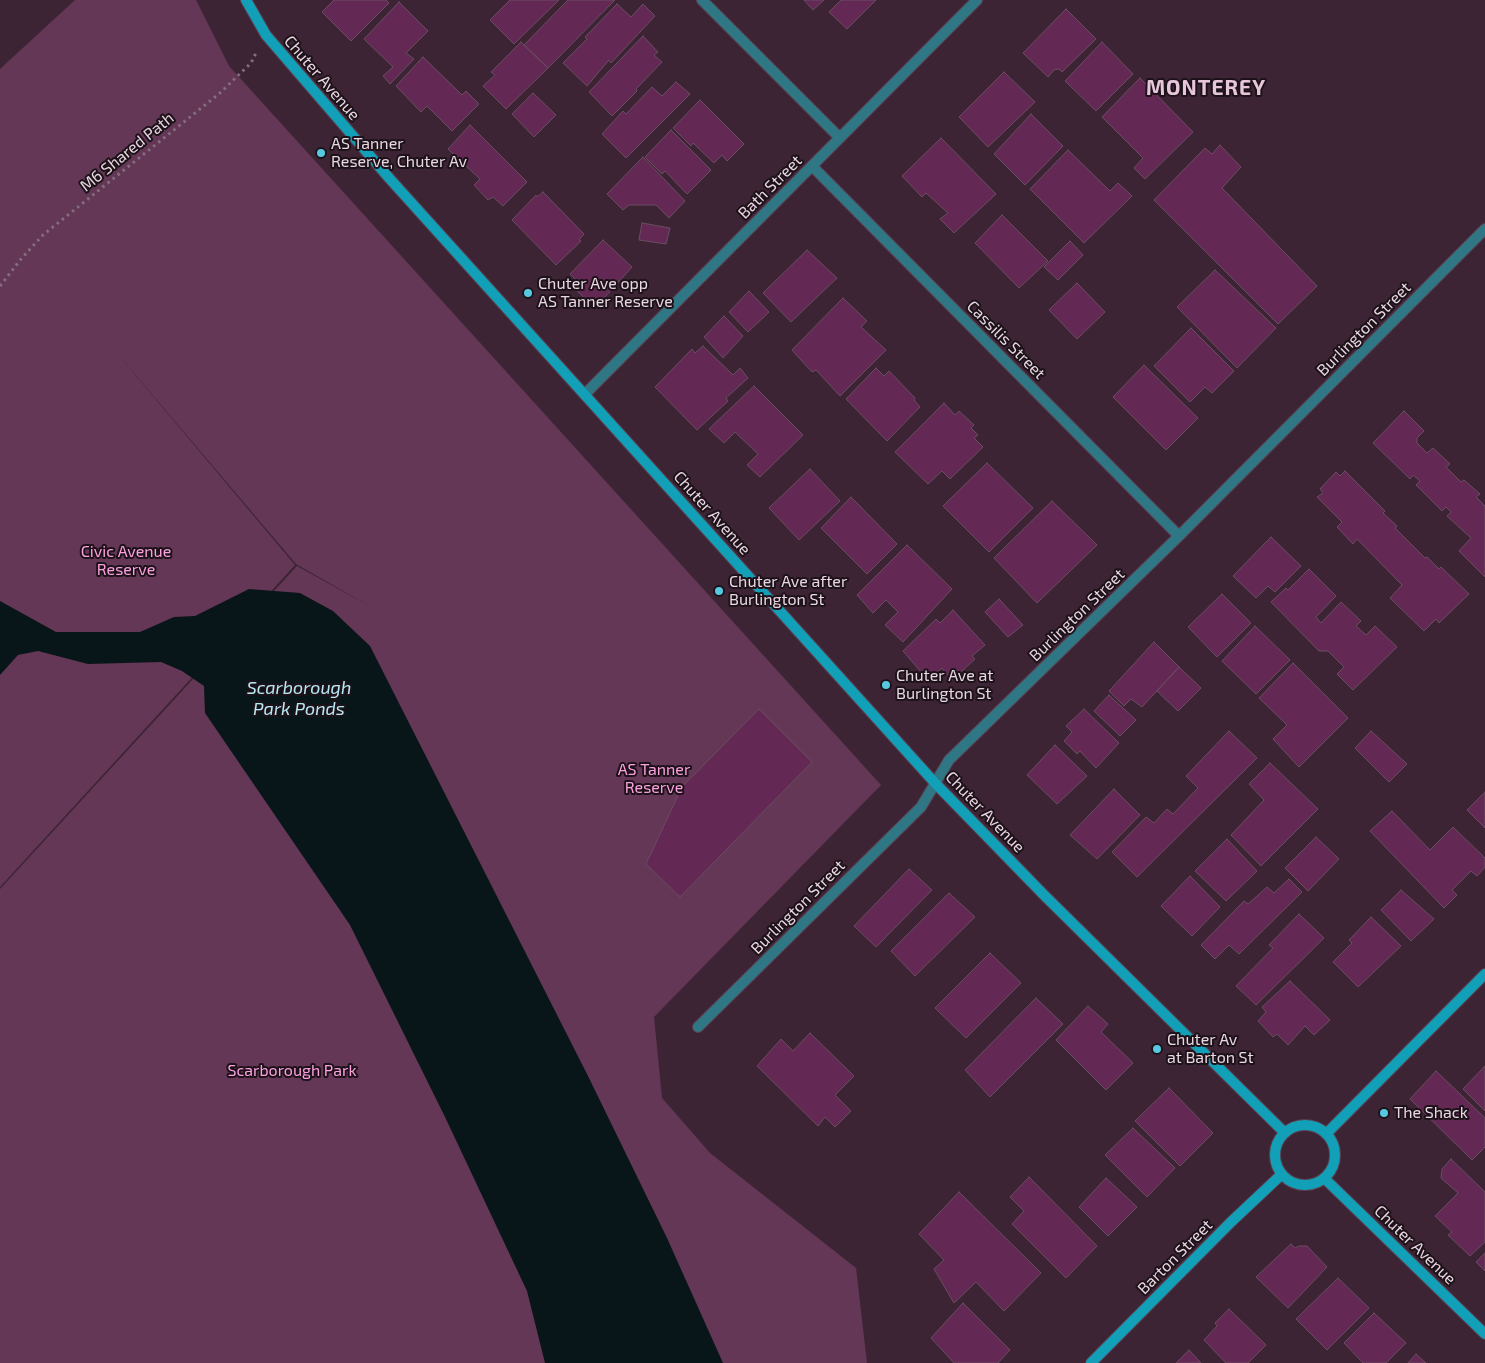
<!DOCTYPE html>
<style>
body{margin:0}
canvas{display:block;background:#3d2435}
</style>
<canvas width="1485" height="1363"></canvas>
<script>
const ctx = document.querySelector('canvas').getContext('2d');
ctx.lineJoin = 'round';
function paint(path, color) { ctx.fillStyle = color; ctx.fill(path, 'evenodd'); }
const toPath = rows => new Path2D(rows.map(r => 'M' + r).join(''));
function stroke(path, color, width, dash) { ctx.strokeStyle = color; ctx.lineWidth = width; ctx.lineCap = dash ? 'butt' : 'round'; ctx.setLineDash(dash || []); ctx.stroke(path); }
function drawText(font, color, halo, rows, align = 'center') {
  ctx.font = font + ' "Exo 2",sans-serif'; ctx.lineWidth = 4; ctx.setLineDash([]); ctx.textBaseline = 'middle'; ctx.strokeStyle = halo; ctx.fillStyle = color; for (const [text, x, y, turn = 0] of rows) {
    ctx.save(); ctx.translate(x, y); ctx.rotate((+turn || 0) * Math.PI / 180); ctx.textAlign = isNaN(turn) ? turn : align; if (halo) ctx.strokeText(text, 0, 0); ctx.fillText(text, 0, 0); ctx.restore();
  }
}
paint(toPath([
 [75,0,196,0,229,66,881,785,654,1017,662,1098,710,1153,856,1268,867,1363,0,1363,0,889,297,566,373,608,296,564,105,339,295,565,0,887,0,69]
]), '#633755');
paint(toPath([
 [249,589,300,593,333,611,370,646,588,1076,667,1238,723,1363,545,1363,527,1291,445,1117,350,925,205,713,204,686,182,671,161,662,88,664,38,651,18,655,0,675,0,601,56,632,140,632,174,617,195,616]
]), '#08161a');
const building = toPath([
 [334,0,386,0,389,3,351,41,322,12,334,0],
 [510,0,559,0,514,44,490,20,510,0],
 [568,0,615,0,548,68,524,45,568,0],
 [804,0,824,0,813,10,804,0],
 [841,0,876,0,847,29,829,12,841,0],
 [399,2,428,31,406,53,414,59,390,84,383,76,393,67,364,39,399,2],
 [617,4,631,17,643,4,655,16,611,63,609,60,587,86,563,63,587,39,585,37,617,4],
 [1066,9,1096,39,1062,72,1059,69,1054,70,1048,77,1023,53,1066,9],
 [643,36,658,52,654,55,662,62,636,89,637,91,612,116,589,92,643,36],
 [521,42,548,68,506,109,483,86,495,75,491,72,521,42],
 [1102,42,1133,74,1096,111,1065,81,1102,42],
 [423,57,462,95,466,91,479,104,452,131,427,106,421,112,396,86,423,57],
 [1004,72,1035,102,988,147,959,117,1004,72],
 [1140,78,1193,132,1145,179,1134,168,1143,158,1102,117,1140,78],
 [676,82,690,94,626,158,602,134,623,111,626,114,652,87,662,96,676,82],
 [533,93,556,115,534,137,512,114,533,93],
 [700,100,744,144,727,161,722,155,714,163,693,143,691,146,673,128,700,100],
 [1031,114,1063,146,1025,185,994,154,1031,114],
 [470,125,527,182,503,206,493,197,488,200,474,185,480,179,448,149,470,125],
 [671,130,711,170,687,194,665,171,662,174,645,157,671,130],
 [941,138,996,194,954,233,940,219,948,213,926,193,922,197,902,176,941,138],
 [1220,145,1241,167,1222,188,1317,286,1278,324,1154,200,1205,148,1212,154,1220,145],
 [1068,150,1110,191,1118,183,1132,196,1084,243,1030,189,1068,150],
 [643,157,685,201,669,218,656,205,629,205,623,210,607,194,643,157],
 [543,192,584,234,579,240,581,241,556,265,512,220,536,195,537,197,543,192],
 [1002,215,1048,261,1019,288,975,243,1002,215],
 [642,223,670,228,666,244,639,240,642,223],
 [603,240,632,267,595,308,577,291,582,286,570,274,603,240],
 [1070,241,1083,255,1058,280,1044,267,1070,241],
 [807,250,837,278,791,322,763,293,807,250],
 [1215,270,1276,328,1237,368,1177,307,1215,270],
 [1077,283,1105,312,1077,339,1049,310,1077,283],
 [749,291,769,312,748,332,729,312,749,291],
 [843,298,867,321,861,327,886,350,840,396,816,370,812,372,792,350,843,298],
 [724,316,743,336,723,358,704,337,724,316],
 [1191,328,1234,371,1212,393,1205,387,1190,402,1154,366,1191,328],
 [703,346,733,375,740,368,748,378,726,398,728,401,697,430,655,387,692,349,695,353,703,346],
 [1144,365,1198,418,1166,450,1113,397,1144,365],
 [876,368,884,376,889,371,915,398,914,400,920,407,887,441,846,399,876,368],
 [754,386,803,435,760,477,747,465,758,454,735,432,724,443,709,429,754,386],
 [944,403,955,415,959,411,974,425,971,428,978,435,974,438,983,447,950,479,942,471,928,484,895,452,944,403],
 [1404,411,1424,431,1417,438,1417,443,1427,453,1433,448,1450,464,1446,467,1461,482,1464,480,1480,494,1476,497,1485,506,1485,577,1459,551,1471,538,1447,516,1451,512,1446,507,1442,511,1416,485,1420,481,1413,475,1410,479,1373,443,1404,411],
 [987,463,1033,508,989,552,943,506,987,463],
 [810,469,840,501,799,540,769,508,810,469],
 [1345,471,1385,511,1383,513,1397,526,1395,528,1425,558,1427,557,1439,569,1441,567,1469,594,1439,623,1436,619,1424,631,1390,598,1402,585,1357,539,1353,544,1337,527,1342,522,1317,497,1323,493,1320,489,1336,472,1340,476,1345,471],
 [851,497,897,544,867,574,821,528,851,497],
 [1052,501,1097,545,1037,603,994,558,1052,501],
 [1271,537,1301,566,1275,592,1268,586,1256,598,1233,576,1271,537],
 [907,545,952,589,903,642,885,625,898,612,886,600,873,613,857,595,907,545],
 [1309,569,1336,596,1316,617,1321,623,1341,602,1361,621,1356,626,1366,635,1375,626,1397,647,1353,690,1337,674,1344,667,1328,651,1319,651,1271,602,1286,588,1288,590,1309,569],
 [1222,594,1251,623,1217,657,1188,627,1222,594],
 [999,599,1023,625,1008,637,985,612,999,599],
 [953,610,985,645,972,656,975,659,952,680,942,668,928,680,903,651,936,619,940,623,953,610],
 [1255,626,1290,660,1256,694,1222,661,1255,626],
 [1154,642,1179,667,1142,707,1131,699,1124,706,1109,691,1154,642],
 [1293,663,1348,718,1299,767,1273,739,1287,725,1259,698,1293,663],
 [1179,667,1201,688,1178,711,1157,691,1179,667],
 [1109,695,1136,720,1120,736,1094,711,1109,695],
 [759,709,812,762,680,897,646,864,682,787,759,709],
 [1084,709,1119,743,1096,768,1080,751,1077,754,1064,741,1072,732,1066,726,1084,709],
 [1229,731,1257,758,1137,877,1112,852,1146,817,1154,823,1167,809,1173,814,1198,788,1186,776,1229,731],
 [1371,731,1407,764,1389,782,1355,748,1371,731],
 [1055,745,1087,776,1057,804,1027,775,1055,745],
 [1270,763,1318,809,1261,866,1231,835,1264,800,1249,784,1270,763],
 [1114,789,1140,815,1097,859,1070,835,1114,789],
 [1485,792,1485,828,1467,810,1485,792],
 [1392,811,1430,850,1453,827,1485,858,1485,867,1477,876,1471,871,1452,890,1457,895,1444,908,1370,831,1392,811],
 [1316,837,1339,859,1308,891,1285,868,1316,837],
 [1227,839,1257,871,1226,901,1195,871,1227,839],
 [909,869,932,890,876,947,854,926,909,869],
 [1190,876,1220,907,1192,936,1161,906,1190,876],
 [1289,879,1302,892,1239,954,1229,945,1215,959,1201,945,1244,901,1248,904,1267,887,1274,893,1289,879],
 [1401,890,1434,919,1411,941,1381,910,1401,890],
 [949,893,975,917,915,976,891,951,949,893],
 [1299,914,1324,938,1256,1005,1236,986,1273,948,1269,945,1299,914],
 [1371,917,1401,946,1358,987,1333,962,1352,943,1349,940,1371,917],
 [990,953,1021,983,966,1038,935,1008,990,953],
 [1290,981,1330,1020,1314,1035,1305,1026,1288,1045,1277,1034,1273,1037,1258,1021,1266,1012,1262,1007,1290,981],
 [1036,998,1063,1024,990,1097,965,1070,1036,998],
 [1088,1006,1108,1024,1101,1032,1133,1063,1106,1090,1056,1040,1088,1006],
 [810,1033,854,1076,835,1095,851,1111,835,1127,825,1117,818,1126,757,1066,781,1039,793,1051,810,1033],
 [1485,1066,1485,1111,1463,1089,1485,1066],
 [1436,1071,1485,1118,1485,1147,1472,1160,1410,1099,1436,1071],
 [1169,1088,1213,1133,1180,1166,1135,1121,1169,1088],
 [1133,1128,1175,1168,1147,1197,1105,1155,1133,1128],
 [1451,1159,1485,1192,1485,1242,1470,1256,1448,1235,1452,1232,1435,1216,1458,1193,1441,1178,1442,1169,1451,1159],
 [1029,1177,1097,1246,1066,1278,1012,1224,1024,1211,1010,1197,1029,1177],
 [1106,1178,1137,1207,1108,1236,1079,1207,1106,1178],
 [959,1192,1041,1273,1004,1311,976,1282,954,1303,934,1269,944,1260,919,1234,959,1192],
 [1291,1244,1295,1248,1299,1246,1307,1246,1327,1267,1288,1308,1256,1277,1291,1244],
 [1485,1253,1485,1271,1476,1262,1485,1253],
 [1338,1278,1369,1308,1327,1350,1296,1319,1338,1278],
 [963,1303,1010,1350,998,1363,954,1363,931,1338,963,1303],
 [1229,1309,1266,1345,1248,1363,1226,1363,1204,1340,1217,1326,1215,1323,1229,1309],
 [1374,1313,1406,1343,1386,1363,1363,1363,1344,1343,1374,1313],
 [1189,1350,1201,1363,1176,1363,1189,1350],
 [1416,1354,1426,1363,1408,1363,1416,1354]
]);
paint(building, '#642854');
stroke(building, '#694d60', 1);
const street = toPath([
 [702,0,840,138],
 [812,166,1179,536],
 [585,394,977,0],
 [698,1027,921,807,949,760,1179,536,1485,229]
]);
const secondary = toPath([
 [246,0,266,35,390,179,935,783,1044,895,1285,1133],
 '1275 1155a30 30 0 1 1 60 0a30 30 0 1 1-60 0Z',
 [1326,1134,1485,974],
 [1324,1178,1485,1334],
 [1091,1363,1231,1222,1282,1174]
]);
stroke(street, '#594151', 12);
stroke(secondary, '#594151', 12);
stroke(toPath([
 [0,286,21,259,43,235,220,93,251,63,256,53]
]), '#846e7d', 3, [2.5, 4]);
stroke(street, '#307786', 10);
stroke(secondary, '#12a0b8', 10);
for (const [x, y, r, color] of [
 [321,153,5,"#56c9e1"],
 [528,293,5,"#56c9e1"],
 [719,591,5,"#56c9e1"],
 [886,685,5,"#56c9e1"],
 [1157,1049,5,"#56c9e1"],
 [1384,1113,5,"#56c9e1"]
]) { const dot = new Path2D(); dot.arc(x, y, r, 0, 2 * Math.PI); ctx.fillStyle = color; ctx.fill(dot); stroke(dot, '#1d1219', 2); }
drawText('16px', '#e9d7e2', '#1d1219', [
 ["Chuter Avenue",322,78,49],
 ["M6 Shared Path",127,152,-39],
 ["Bath Street",770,187,-45],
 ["Burlington Street",1364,329,-45],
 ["Cassilis Street",1006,340,45],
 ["Chuter Avenue",712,513,48],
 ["Burlington Street",1077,615,-44],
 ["Chuter Avenue",985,812,46],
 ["Burlington Street",798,907,-45],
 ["Chuter Avenue",1415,1245,44],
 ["Barton Street",1175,1257,-45]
]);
drawText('16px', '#e9d7e2', '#1d1219', [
 ["AS Tanner",331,144],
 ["Reserve, Chuter Av",331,162],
 ["Chuter Ave opp",538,284],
 ["AS Tanner Reserve",538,302],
 ["Chuter Ave after",729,582],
 ["Burlington St",729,600],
 ["Chuter Ave at",896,676],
 ["Burlington St",896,694],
 ["Chuter Av",1167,1040],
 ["at Barton St",1167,1058],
 ["The Shack",1394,1113]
], 'left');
drawText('16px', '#fca0df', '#1d1219', [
 ["Civic Avenue",126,552],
 ["Reserve",126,570],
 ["AS Tanner",654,770],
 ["Reserve",654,788],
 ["Scarborough Park",292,1071]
]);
drawText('italic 18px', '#b7e9f5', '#1d1219', [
 ["Scarborough",299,688],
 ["Park Ponds",299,709]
]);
ctx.letterSpacing = '1px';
drawText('bold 21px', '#e7c6db', '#1d1219', [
 ["MONTEREY",1206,88]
]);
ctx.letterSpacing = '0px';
</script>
